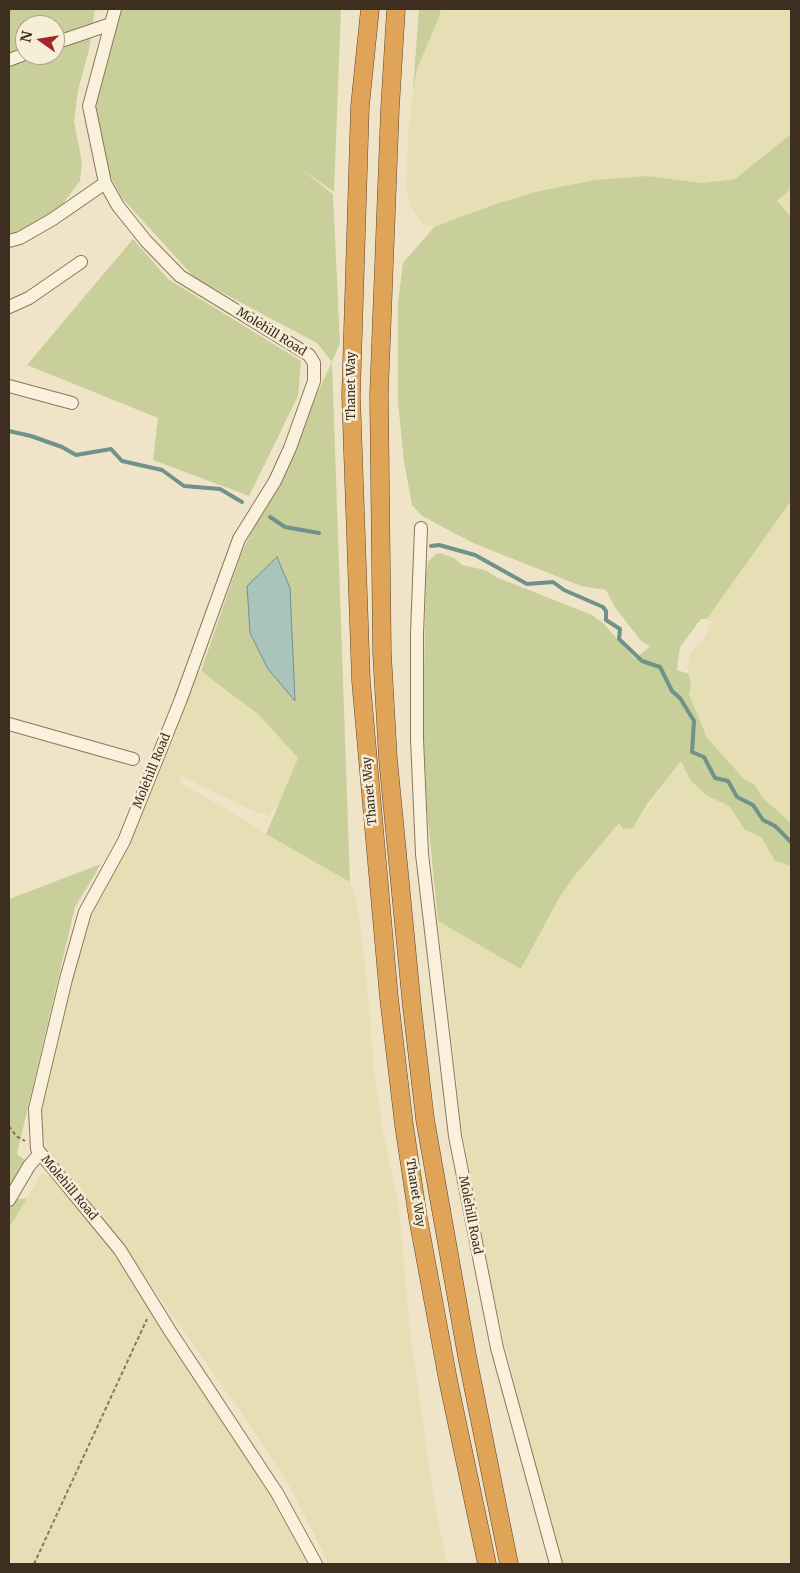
<!DOCTYPE html>
<style>
body{margin:0}
#map{position:relative;width:800px;height:1573px;overflow:hidden;background:#f0e4c8;font-family:Merriweather,serif}
canvas{display:block}
.frame{position:absolute;inset:0;border:10px solid #3d2e20;pointer-events:none}
.north{position:absolute;left:15px;top:15px;width:50px;height:50px;box-sizing:border-box;background:#f7eed8;border:1px solid #ada18e;border-radius:50%;rotate:283deg;font-size:14px;font-weight:700;line-height:20px;text-align:center;color:#3d2e20}
.north::after{content:'';display:block;margin:auto;width:18px;height:22px;background:#9e2a2b;clip-path:polygon(50% 0,100% 100%,50% 72%,0 100%)}
</style>
<div id="map">
<canvas width="800" height="1573"></canvas>
<div class="frame"></div>
<div class="north">N</div>
</div>
<script>
const ctx = document.querySelector('canvas').getContext('2d');
ctx.lineJoin = 'round';
function paint(path, color) { ctx.fillStyle = color; ctx.fill(path, 'evenodd'); }
const toPath = rows => new Path2D(rows.map(r => 'M' + r).join(''));
function stroke(path, color, width, dash) { ctx.strokeStyle = color; ctx.lineWidth = width; ctx.lineCap = dash ? 'butt' : 'round'; ctx.setLineDash(dash || []); ctx.stroke(path); }
function drawText(font, color, halo, rows, align = 'center') {
  ctx.font = font + ' Merriweather,serif'; ctx.lineWidth = 5; ctx.setLineDash([]); ctx.textBaseline = 'middle'; ctx.strokeStyle = halo; ctx.fillStyle = color; for (const [text, x, y, turn = 0] of rows) {
    ctx.save(); ctx.translate(x, y); ctx.rotate((+turn || 0) * Math.PI / 180); ctx.textAlign = isNaN(turn) ? turn : align; if (halo) ctx.strokeText(text, 0, 0); ctx.fillText(text, 0, 0); ctx.restore();
  }
}
paint(toPath([
 [441,9,791,9,791,134,735,179,703,183,647,176,595,180,539,191,434,227,422,224,410,205,406,190,408,136,413,89,417,69],
 [791,189,791,217,777,201],
 [791,501,791,823,763,798,754,784,745,780,707,738,689,694,691,687,688,665,690,654,702,641,706,634,711,622,707,619],
 [195,669,213,679,259,715,298,758,281,800,269,816,255,812,186,778,180,777,181,783,247,821,277,841,328,867,350,882,356,898,366,972,375,1080,384,1137,398,1200,411,1339,433,1494,447,1564,329,1564,289,1485,242,1414,123,1245,54,1161,45,1144,41,1129,40,1106,88,912],
 [679,761,681,761,690,780,706,795,729,806,745,830,761,837,775,861,791,866,791,1564,563,1564,517,1396,489,1276,462,1129,438,921,522,969,559,898,576,874,619,823,633,828],
 [41,1174,48,1174,119,1255,257,1471,309,1564,9,1564,9,1228]
]), '#e6deb5');
paint(toPath([
 [9,9,95,9,89,50,78,90,74,122,82,162,80,181,50,221,25,232,9,234],
 [25,25,55,25,55,55,25,55],
 [121,9,341,9,334,192,301,169,333,194,340,343,332,362,350,882,266,834,298,758,259,715,201,671,242,552,332,362,317,343,195,278,122,198,110,176,96,116,97,90],
 [419,9,441,9,439,17,417,69,413,89],
 [791,134,791,189,777,201,791,217,791,501,707,619,701,619,680,647,677,670,689,674,691,687,689,694,707,738,745,780,754,784,763,798,791,823,791,866,775,861,761,837,745,830,729,806,706,795,690,780,681,761,648,803,633,828,623,829,619,823,576,874,559,898,521,969,438,921,427,810,423,726,426,574,428,562,436,554,440,553,454,558,462,565,485,570,496,577,592,615,604,624,635,659,650,646,641,641,614,606,606,590,581,586,473,543,422,516,412,505,404,462,398,402,398,303,403,263,434,227,496,204,539,191,595,180,647,176,703,183,735,179],
 [133,239,168,279,301,361,298,396,249,496,153,460,158,418,27,365],
 [101,864,75,907,17,1154,26,1161,13,1187,9,1188,9,1148,11,1149,9,1147,9,899],
 [27,1198,9,1228,9,1201]
]), '#c9cf9b');
const water = toPath([
 [277,557,290,588,295,701,268,669,250,633,247,586,277,557]
]);
paint(water, '#a9c4bc');
stroke(water, '#6f938a', 1);
stroke(toPath([
 [9,431,31,436,62,447,76,455,111,449,122,461,162,470,184,486,220,489,242,502],
 [270,517,285,527,319,533],
 [431,546,439,545,475,555,527,584,553,582,564,590,603,607,606,611,606,620,620,629,619,639,642,661,660,667,672,691,680,698,694,721,692,752,704,757,715,778,728,781,737,797,753,805,763,820,775,826,791,842]
]), '#6f938a', 4);
const minor = toPath([
 [115,9,89,106,105,183,118,206,146,241,180,276,309,355,314,363,314,381,290,448,275,481,239,539,181,699,124,841,85,912,66,979,35,1109,37,1149,120,1250,170,1331,277,1493,316,1564],
 [55,43,111,24],
 [9,60,25,54],
 [9,241,20,238,53,219,105,183],
 [9,307,29,298,81,262],
 [9,386,72,403],
 [421,528,417,634,417,739,422,854,455,1136,497,1348,556,1564],
 [9,724,133,759],
 [9,1200,29,1166,40,1153]
]);
const highway = toPath([
 [370,9,360,106,351,395,361,681,389,998,404,1125,418,1218,448,1380,487,1564],
 [396,9,390,108,379,394,382,653,388,759,412,1007,425,1119,467,1356,509,1564]
]);
stroke(minor, '#8d765c', 14);
stroke(highway, '#5b4430', 19);
stroke(toPath([
 [9,1126,16,1136,25,1141],
 [34,1564,147,1319]
]), '#8d765c', 2, [4, 2.5]);
stroke(minor, '#faf1dc', 12);
stroke(highway, '#e0a458', 18);
drawText('12px', '#3d2e20', '#f7eed8', [
 ["Molehill Road",271,332,32],
 ["Thanet Way",352,386,-90],
 ["Molehill Road",152,771,-68],
 ["Thanet Way",370,791,-95],
 ["Molehill Road",69,1188,50],
 ["Thanet Way",415,1193,81],
 ["Molehill Road",470,1215,79]
]);
</script>
